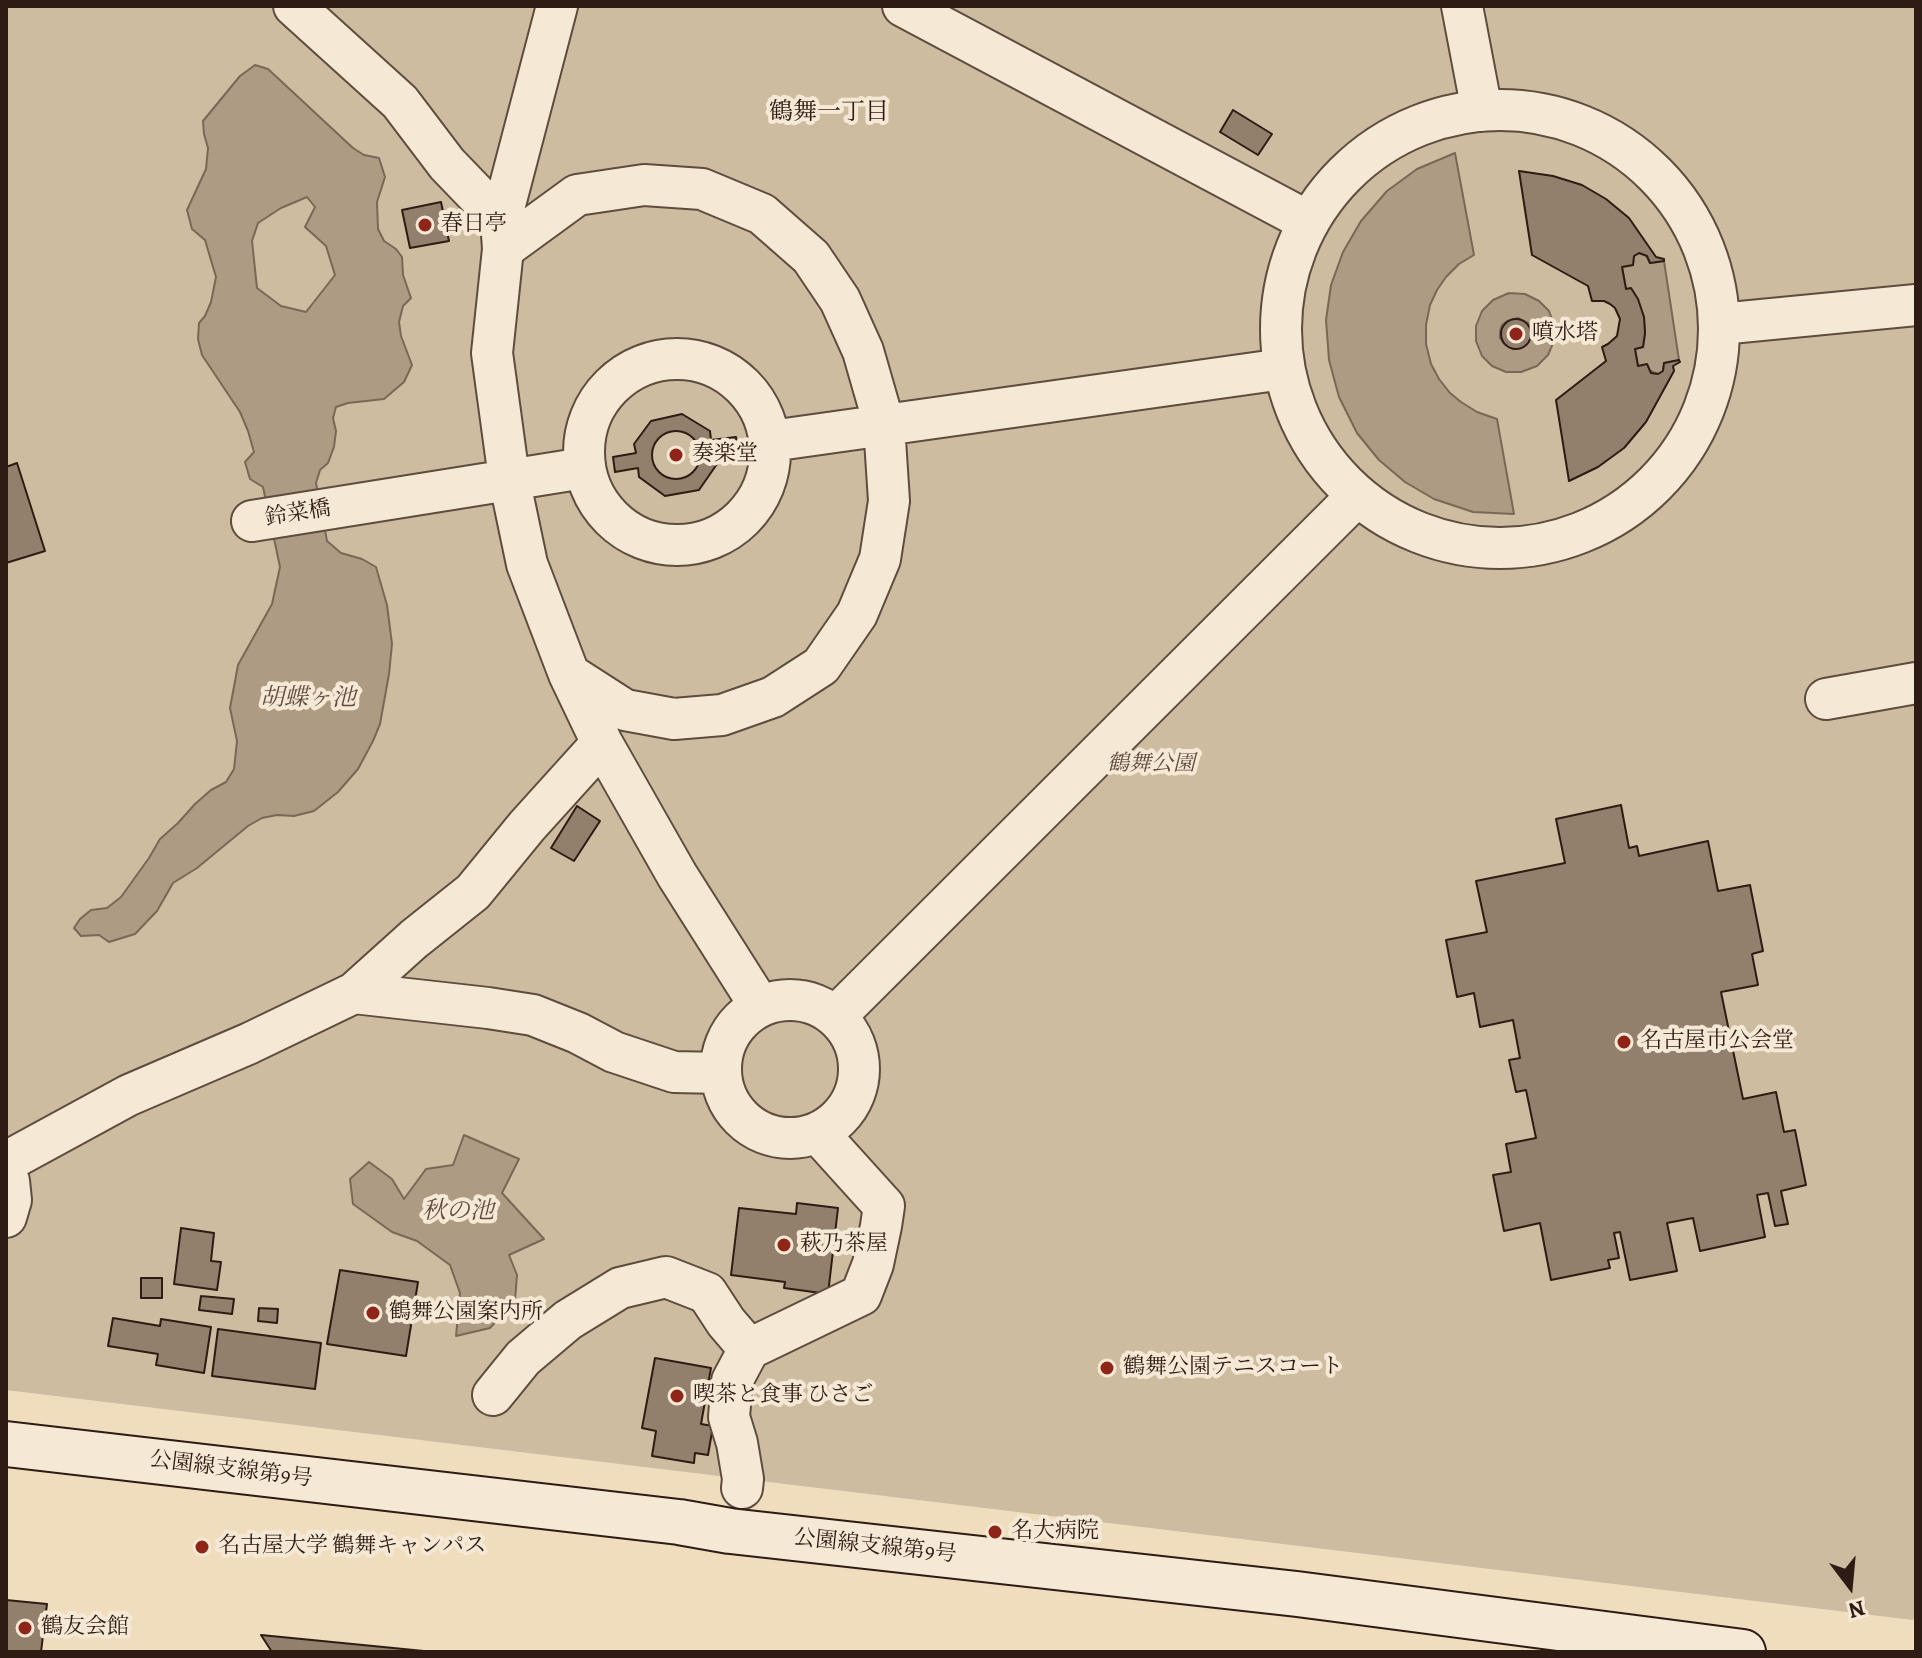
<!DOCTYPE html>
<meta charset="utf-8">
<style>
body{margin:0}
#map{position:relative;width:1922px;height:1658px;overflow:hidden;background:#efddbe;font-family:Alegreya,serif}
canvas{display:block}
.frame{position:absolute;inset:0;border:8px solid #2e1b14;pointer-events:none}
.north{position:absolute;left:1810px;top:1546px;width:80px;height:80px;-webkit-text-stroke:6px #f5e9d5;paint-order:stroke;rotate:164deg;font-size:22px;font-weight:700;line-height:32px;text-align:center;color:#2e1b14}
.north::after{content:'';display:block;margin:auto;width:28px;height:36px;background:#2e1b14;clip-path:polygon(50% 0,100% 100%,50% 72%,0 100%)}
</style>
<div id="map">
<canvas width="1922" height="1658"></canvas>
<div class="frame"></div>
<div class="north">N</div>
</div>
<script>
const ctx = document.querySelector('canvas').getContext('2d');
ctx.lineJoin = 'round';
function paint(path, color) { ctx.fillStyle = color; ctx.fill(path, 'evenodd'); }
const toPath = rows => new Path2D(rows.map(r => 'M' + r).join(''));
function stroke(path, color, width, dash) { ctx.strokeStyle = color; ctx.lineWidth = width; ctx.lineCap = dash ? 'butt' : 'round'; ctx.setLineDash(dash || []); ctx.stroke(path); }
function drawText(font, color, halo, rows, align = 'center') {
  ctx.font = font + ' Alegreya,"Noto Serif JP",serif'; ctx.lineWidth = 8; ctx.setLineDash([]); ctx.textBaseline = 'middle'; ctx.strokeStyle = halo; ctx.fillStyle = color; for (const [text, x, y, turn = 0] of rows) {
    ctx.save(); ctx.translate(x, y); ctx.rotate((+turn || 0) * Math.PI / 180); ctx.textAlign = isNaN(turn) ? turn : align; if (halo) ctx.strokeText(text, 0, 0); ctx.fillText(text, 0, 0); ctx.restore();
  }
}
paint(toPath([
 [6,6,1916,6,1916,1613,1913,1620,6,1390]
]), '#cebca1');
const water = toPath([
 [255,65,268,69,353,148,364,155,379,158,385,177,377,202,378,229,384,241,396,249,402,257,403,275,411,298,403,306,399,322,401,336,412,365,404,382,384,399,348,403,336,407,333,418,336,431,334,447,328,463,320,470,316,483,327,541,341,553,362,559,376,567,387,605,392,644,389,674,380,724,373,741,358,769,338,792,314,811,294,816,277,815,262,818,248,826,197,868,173,883,157,911,135,934,109,942,99,935,81,936,74,928,80,919,91,910,107,908,121,897,149,858,160,839,178,823,195,804,211,790,226,782,234,769,237,741,230,708,238,665,272,604,280,567,263,487,250,479,245,462,254,452,248,431,240,412,202,355,198,339,199,323,205,316,211,302,216,277,205,240,192,229,187,210,206,169,208,148,204,134,203,121,240,76,255,65],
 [307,197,315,207,305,227,326,246,335,275,306,312,281,306,257,288,252,241,258,223,281,208,307,197],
 [1455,153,1474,255,1459,264,1446,277,1437,290,1430,305,1426,325,1426,344,1431,364,1439,379,1450,393,1461,402,1477,412,1497,419,1514,514,1473,512,1434,499,1405,482,1379,460,1357,433,1339,397,1329,360,1326,320,1331,285,1343,252,1361,221,1387,191,1417,169,1455,153],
 [1639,253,1645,254,1650,263,1664,261,1679,360,1664,363,1663,371,1658,374,1638,366,1635,349,1643,347,1645,333,1644,317,1631,289,1626,289,1622,267,1633,265,1634,256,1639,253],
 [1509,293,1525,294,1539,301,1549,311,1555,327,1554,341,1548,355,1537,366,1521,372,1506,372,1492,366,1482,356,1476,341,1476,326,1482,311,1493,300,1509,293],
 [1518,318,1528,323,1531,329,1531,336,1525,346,1513,349,1504,344,1500,338,1500,331,1502,325,1507,321,1518,318],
 [464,1135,519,1159,502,1193,544,1239,509,1255,517,1275,515,1300,490,1328,456,1336,460,1293,450,1265,417,1241,392,1232,353,1204,350,1179,369,1162,392,1179,404,1199,426,1169,453,1165,464,1135]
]);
paint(water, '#ad9b84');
stroke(water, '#7a6857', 2);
const building = toPath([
 [1233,110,1272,134,1258,155,1220,132,1233,110],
 [1519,171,1553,176,1582,185,1606,199,1629,218,1656,257,1664,259,1664,261,1650,263,1647,256,1639,253,1634,256,1633,265,1622,267,1626,289,1631,288,1638,299,1644,317,1645,333,1643,347,1635,349,1638,366,1647,364,1651,373,1658,374,1663,371,1664,363,1679,360,1680,362,1673,366,1674,371,1646,422,1624,448,1598,467,1569,481,1556,400,1606,361,1602,347,1608,344,1617,336,1620,319,1615,308,1610,304,1604,301,1592,301,1588,286,1532,255,1519,171],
 [441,202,449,241,410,248,402,210,441,202],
 '1501 334a15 15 0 1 1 30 0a15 15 0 1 1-30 0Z',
 [682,414,710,431,711,440,736,437,738,451,714,455,717,464,699,490,665,496,639,477,638,468,615,472,613,457,636,453,634,444,651,421,682,414],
 '652 455a24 24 0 1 1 48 0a24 24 0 1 1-48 0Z',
 [17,463,45,551,6,563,6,467,17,463],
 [1621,805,1629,848,1637,846,1639,856,1708,841,1718,891,1750,885,1763,951,1752,954,1758,985,1721,992,1743,1099,1776,1092,1784,1132,1795,1130,1806,1185,1781,1191,1788,1224,1775,1226,1768,1193,1757,1195,1765,1237,1700,1251,1693,1218,1667,1223,1677,1271,1630,1280,1620,1232,1614,1233,1619,1258,1608,1260,1610,1268,1551,1280,1540,1223,1504,1231,1493,1175,1511,1172,1506,1144,1536,1138,1526,1090,1516,1092,1509,1060,1520,1058,1513,1020,1480,1027,1474,993,1457,997,1446,940,1487,932,1476,881,1565,863,1556,819,1621,805],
 [577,806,600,821,574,861,551,848,577,806],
 [797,1203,838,1208,828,1294,784,1288,785,1282,731,1275,739,1208,796,1214,797,1203],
 [181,1228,214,1233,211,1261,221,1262,217,1290,174,1284,181,1228],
 [340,1270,418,1282,406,1356,327,1344,340,1270],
 [141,1278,162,1278,162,1298,141,1298,141,1278],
 [201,1296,234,1299,232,1314,199,1310,201,1296],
 [259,1308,278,1309,277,1323,258,1321,259,1308],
 [113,1318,160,1326,161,1319,211,1327,204,1373,156,1365,158,1354,108,1346,113,1318],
 [218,1329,321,1343,315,1389,212,1376,218,1329],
 [655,1358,711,1368,701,1424,713,1426,708,1455,695,1453,694,1463,652,1456,656,1431,642,1428,655,1358],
 [6,1600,47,1604,41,1652,6,1652,6,1600],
 [261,1635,434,1652,272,1652,261,1635]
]);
paint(building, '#92806c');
stroke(building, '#2e1b14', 2);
const street = toPath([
 [294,6,400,102,447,164,501,220],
 [557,6,501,220,503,249,492,353,509,478,527,564,569,674,602,743,677,875,760,1006],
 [903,6,1309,222],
 [1462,6,1482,111],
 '1281 329a219 219 0 1 1 438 0a219 219 0 1 1-438 0Z',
 [503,249,577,195,644,185,702,189,762,214,811,257,840,300,863,351,884,424,889,501,880,559,857,614,821,666,773,697,722,715,674,719,625,710,569,674],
 [1720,324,1916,305],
 '584 452a93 93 0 1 1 186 0a93 93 0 1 1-186 0Z',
 [771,441,1283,369],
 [252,521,584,468],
 [1826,699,1916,683],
 [354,993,488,1008,533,1015,578,1033,614,1052,674,1072,721,1073],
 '721 1069a69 69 0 1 1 138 0a69 69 0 1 1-138 0Z',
 [836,1016,1357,496],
 [6,1162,129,1095,250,1043,354,993,414,939,473,892,527,826,602,743],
 [6,1176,9,1181,11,1200,6,1217],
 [493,1395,523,1358,568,1320,620,1288,666,1277,707,1293,726,1322,749,1349],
 [742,1488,743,1479,737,1443,729,1417,732,1381,749,1349,861,1295,873,1264,881,1226,884,1206,818,1133]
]);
const secondary = toPath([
 [6,1444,679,1522,730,1531,1297,1594,1743,1652]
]);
stroke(street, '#5e4c3e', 44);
stroke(secondary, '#2e1b14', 48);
stroke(street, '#f5e9d5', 40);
stroke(secondary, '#f5e9d5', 44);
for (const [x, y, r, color] of [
 [425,225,8,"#8f2418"],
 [1516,334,8,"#8f2418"],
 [676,455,8,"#8f2418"],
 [1624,1042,8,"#8f2418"],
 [784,1245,8,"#8f2418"],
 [373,1313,8,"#8f2418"],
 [1107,1368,8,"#8f2418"],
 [677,1396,8,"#8f2418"],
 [995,1532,8,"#8f2418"],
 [202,1547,8,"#8f2418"],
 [25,1628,8,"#8f2418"]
]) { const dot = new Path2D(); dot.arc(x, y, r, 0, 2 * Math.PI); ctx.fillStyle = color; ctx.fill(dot); stroke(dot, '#f5e9d5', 3); }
drawText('22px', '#2e1b14', '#f5e9d5', [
 ["春日亭",441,225],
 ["噴水塔",1532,334],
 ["奏楽堂",692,455],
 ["名古屋市公会堂",1640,1042],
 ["萩乃茶屋",800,1245],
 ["鶴舞公園案内所",389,1313],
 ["鶴舞公園テニスコート",1123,1368],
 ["喫茶と食事 ひさご",693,1396],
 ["名大病院",1011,1532],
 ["名古屋大学 鶴舞キャンパス",218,1547],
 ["鶴友会館",41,1628]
], 'left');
drawText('22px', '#2e1b14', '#f5e9d5', [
 ["鈴菜橋",298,514,-9],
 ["公園線支線第9号",231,1470,7],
 ["公園線支線第9号",875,1547,6]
]);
drawText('italic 22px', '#5e4b3e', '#f5e9d5', [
 ["鶴舞公園",1151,765]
]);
drawText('24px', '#2e1b14', '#f5e9d5', [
 ["鶴舞一丁目",829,113]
]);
drawText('italic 24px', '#614e41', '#f5e9d5', [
 ["胡蝶ヶ池",308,699],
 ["秋の池",458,1212]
]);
</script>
